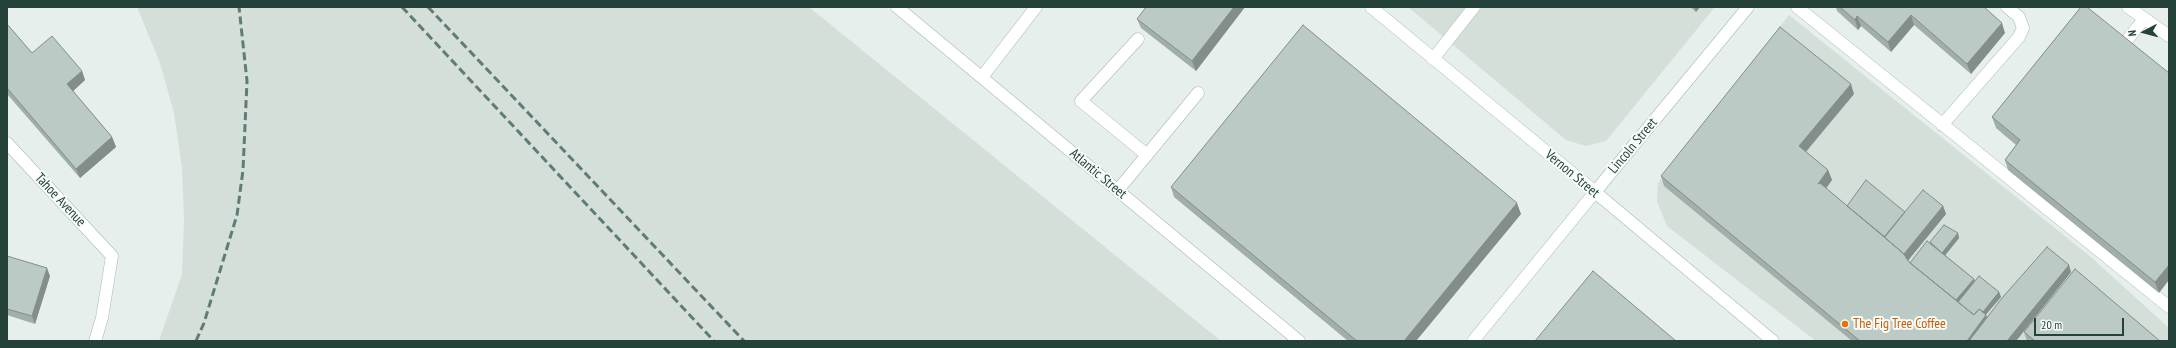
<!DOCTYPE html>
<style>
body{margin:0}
#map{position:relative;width:2176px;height:348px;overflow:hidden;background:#e6efeb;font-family:"PT Sans Narrow",sans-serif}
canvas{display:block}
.frame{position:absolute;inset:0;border:8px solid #24423a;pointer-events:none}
.north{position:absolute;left:2124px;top:12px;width:40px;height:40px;-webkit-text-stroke:3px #f7fbf9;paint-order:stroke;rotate:264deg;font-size:11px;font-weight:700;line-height:16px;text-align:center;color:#24423a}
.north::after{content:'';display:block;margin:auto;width:14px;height:18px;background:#24423a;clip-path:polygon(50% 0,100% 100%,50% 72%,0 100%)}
.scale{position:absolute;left:2034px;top:318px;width:90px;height:18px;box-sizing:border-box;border:2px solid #24423a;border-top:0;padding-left:5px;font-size:12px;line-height:14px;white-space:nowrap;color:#24423a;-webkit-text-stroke:3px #f7fbf9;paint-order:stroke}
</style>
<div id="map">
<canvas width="2176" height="348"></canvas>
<div class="frame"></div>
<div class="north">N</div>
<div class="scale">20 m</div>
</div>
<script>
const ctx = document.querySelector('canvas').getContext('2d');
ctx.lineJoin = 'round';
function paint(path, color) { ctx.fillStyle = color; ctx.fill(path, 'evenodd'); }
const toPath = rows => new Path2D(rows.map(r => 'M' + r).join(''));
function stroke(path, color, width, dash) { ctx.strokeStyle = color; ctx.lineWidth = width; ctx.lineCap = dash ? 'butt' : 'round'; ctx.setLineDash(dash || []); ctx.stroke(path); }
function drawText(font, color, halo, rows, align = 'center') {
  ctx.font = font + ' "PT Sans Narrow",sans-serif'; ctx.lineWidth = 4; ctx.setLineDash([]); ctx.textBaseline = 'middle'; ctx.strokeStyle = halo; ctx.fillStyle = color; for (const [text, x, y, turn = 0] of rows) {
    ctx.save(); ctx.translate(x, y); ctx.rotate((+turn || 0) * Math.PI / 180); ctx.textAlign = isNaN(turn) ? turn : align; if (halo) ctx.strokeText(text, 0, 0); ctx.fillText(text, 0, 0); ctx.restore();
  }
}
paint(toPath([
 [137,7,809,7,1221,341,159,341,182,274,184,220,182,168,174,113,160,63],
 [1408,7,1715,7,1606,141,1586,146,1566,140],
 [1789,15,2091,257,2169,328,2169,341,1816,341,1667,226,1657,201,1658,183]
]), '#d4dfda');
const service = toPath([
 [1797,7,2169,307],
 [1138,39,1081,101,1147,155],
 [2124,44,2144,19],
 [1433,59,1474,7],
 [982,77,1036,7],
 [1942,125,2019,37,2023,28,2019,17,2007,7],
 [1118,190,1198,93]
]);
const minor = toPath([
 [897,7,1299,341],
 [7,143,112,256,102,318,95,341],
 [1473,341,1595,192]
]);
const tertiary = toPath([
 [1595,192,1773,341]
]);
const secondary = toPath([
 [1371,7,1595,192,1748,7],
 [2128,7,2169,36]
]);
stroke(service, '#a8b8b2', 13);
stroke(minor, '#a8b8b2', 13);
stroke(tertiary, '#a8b8b2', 13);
stroke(secondary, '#a4bbb3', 13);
stroke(service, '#fff', 12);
stroke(minor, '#fff', 12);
stroke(tertiary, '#fff', 12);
stroke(secondary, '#fff', 12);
stroke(toPath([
 [402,7,714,341],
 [428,7,744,341],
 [196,341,204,323,237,215,243,170,247,81,239,7]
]), '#5f7d75', 3, [8, 4]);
paint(toPath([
 [1245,7,1196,71,1141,28,1137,19],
 [1690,7,1700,7,1696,12],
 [1836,7,1984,7,2005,33,1971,74,1914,25,1891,52,1861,26,1858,30,1837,11],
 [2081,7,2159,293,2008,170,2005,160,2016,145,1996,128,1992,117],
 [7,24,32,53,82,71,85,80,73,91,112,137,116,147,80,178,7,94],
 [1854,94,1806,152,1828,170,1832,180,1826,188,1847,206,1905,212,1943,206,1946,214,1908,260,1910,263,1930,242,1958,233,1959,238,1945,255,1974,279,1975,282,1999,292,2001,297,1986,314,1987,317,2071,272,2016,341,1852,341,1664,186,1661,176],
 [1171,187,1521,214,1416,341,1348,341,1174,197],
 [7,256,50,276,35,324,7,315],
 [2024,332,2160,341,2027,341]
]), '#a1aea9');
paint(toPath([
 [1234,7,1245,7,1196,71,1192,61],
 [1694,7,1700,7,1696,12],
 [1911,15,1914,25,1891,52,1888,42],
 [1857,16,1861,26,1858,30,1855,20],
 [2002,23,2005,33,1971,74,1967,64],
 [82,71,85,80,70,94,67,84],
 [1851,84,1854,94,1802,156,1799,146],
 [112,137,116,147,80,178,76,169],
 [1828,170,1832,180,1822,194,1818,184],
 [1517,203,1521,214,1416,341,1404,341],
 [1943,206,1946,214,1906,263,1903,255],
 [1958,233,1959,238,1943,258,1941,254],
 [2069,265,2071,272,2016,341,2007,341],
 [2169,265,2169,280,2159,293,2155,282],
 [47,268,50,276,35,324,32,316],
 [1974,279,1976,286,1957,304,1955,301],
 [1999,292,2001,297,1977,325,1976,320],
 [1986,315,1990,325,1978,341,1967,341]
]), '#838d89');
const building = toPath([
 [1146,7,1234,7,1192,61,1137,19,1146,7],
 [1840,7,1984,7,2002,23,1967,64,1911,15,1888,42,1857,16,1855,20,1840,7],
 [2081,7,2087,7,2169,73,2169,265,2155,282,2005,160,2020,140,1992,117,2081,7],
 [7,24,32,53,52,36,82,71,67,84,112,137,76,169,7,88,7,24],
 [1303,25,1517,203,1404,341,1357,341,1171,187,1303,25],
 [1780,27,1851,84,1799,146,1828,170,1818,184,1820,183,1903,253,1909,262,1974,315,1979,309,1986,315,1967,341,1860,341,1661,176,1780,27],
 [1866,180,1905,212,1885,237,1847,206,1866,180],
 [1923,190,1943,206,1904,254,1884,237,1923,190],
 [1944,225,1958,233,1942,253,1930,242,1944,225],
 [1927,241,1974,279,1956,300,1910,263,1927,241],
 [2047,247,2069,265,2007,341,1969,341,2002,298,2047,247],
 [7,256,47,268,32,316,7,309,7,256],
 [2075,269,2160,341,2035,341,2024,332,2075,269],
 [1593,271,1676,341,1535,341,1593,271],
 [1979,276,1999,292,1983,312,1979,309,1974,315,1958,302,1979,276]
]);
paint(building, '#bbcac4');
stroke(building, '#838d89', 1);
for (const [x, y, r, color] of [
 [1845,324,4,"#e8710a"]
]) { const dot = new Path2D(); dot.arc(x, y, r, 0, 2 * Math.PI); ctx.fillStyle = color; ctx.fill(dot); stroke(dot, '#f7fbf9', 1.5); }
drawText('14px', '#24423a', '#f7fbf9', [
 ["Lincoln Street",1633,146,-50],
 ["Atlantic Street",1098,174,40],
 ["Vernon Street",1572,174,40],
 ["Tahoe Avenue",60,200,47]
]);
drawText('14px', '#c56008', '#f7fbf9', [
 ["The Fig Tree Coffee",1853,324]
], 'left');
</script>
